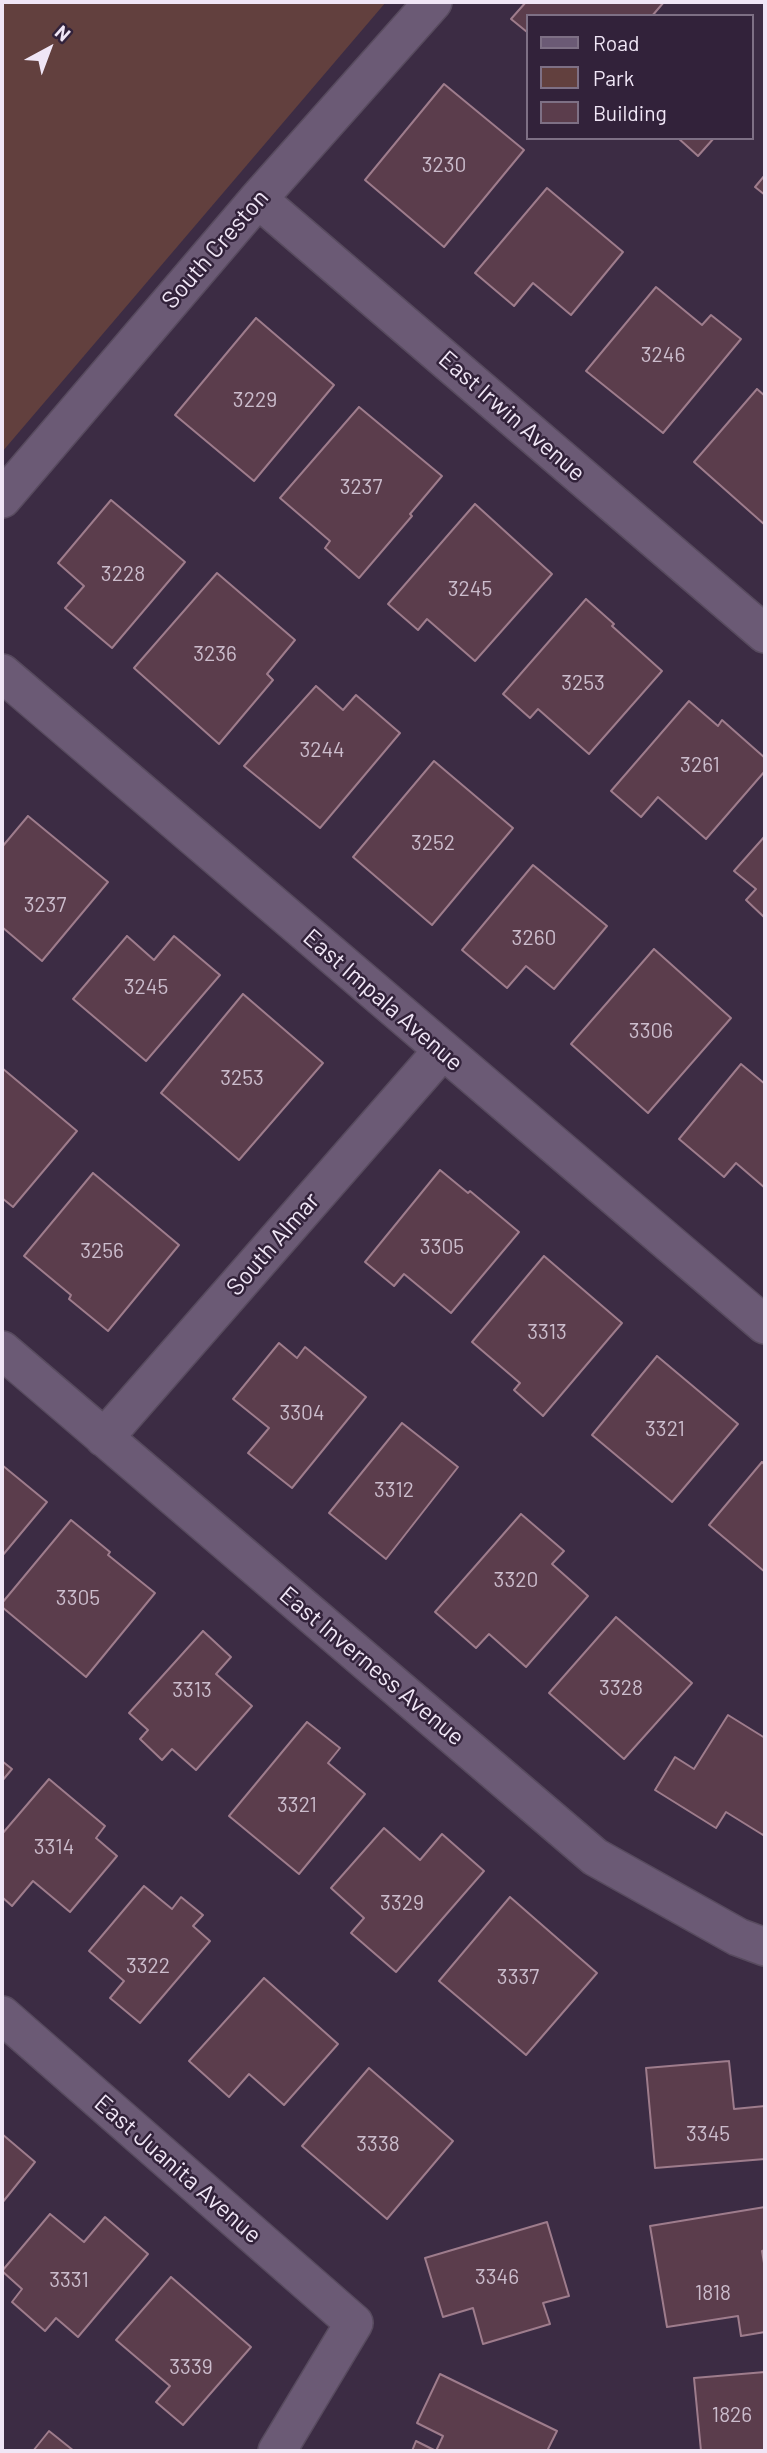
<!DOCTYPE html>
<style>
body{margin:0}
#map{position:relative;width:767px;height:2453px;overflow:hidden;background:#3c2c44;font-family:Barlow,sans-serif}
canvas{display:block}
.frame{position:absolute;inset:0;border:4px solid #f0e6f6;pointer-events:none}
.legend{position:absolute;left:526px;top:14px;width:228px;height:126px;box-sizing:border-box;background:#32223a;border:2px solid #7e7085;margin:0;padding:9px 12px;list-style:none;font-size:21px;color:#f0e6f6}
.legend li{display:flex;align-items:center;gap:14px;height:35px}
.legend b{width:35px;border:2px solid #7e7085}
.north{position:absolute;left:14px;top:14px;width:70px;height:70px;-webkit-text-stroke:5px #32223a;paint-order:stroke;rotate:41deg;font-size:19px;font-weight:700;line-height:28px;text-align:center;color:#f0e6f6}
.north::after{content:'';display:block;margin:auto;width:24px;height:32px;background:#f0e6f6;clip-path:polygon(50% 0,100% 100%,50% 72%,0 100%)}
</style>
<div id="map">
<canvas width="767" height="2453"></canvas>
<div class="frame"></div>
<ul class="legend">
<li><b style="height:9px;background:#6b5a75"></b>Road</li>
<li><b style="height:19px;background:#62403e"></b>Park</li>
<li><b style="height:19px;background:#5b3d4c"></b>Building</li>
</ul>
<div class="north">N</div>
</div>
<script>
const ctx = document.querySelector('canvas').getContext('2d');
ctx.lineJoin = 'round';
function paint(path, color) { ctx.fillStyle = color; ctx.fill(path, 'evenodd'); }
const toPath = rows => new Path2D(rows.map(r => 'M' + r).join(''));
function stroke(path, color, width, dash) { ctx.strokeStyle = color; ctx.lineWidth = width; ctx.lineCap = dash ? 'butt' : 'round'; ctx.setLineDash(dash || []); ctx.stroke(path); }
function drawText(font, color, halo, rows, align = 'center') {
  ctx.font = font + ' Barlow,sans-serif'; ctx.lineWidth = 5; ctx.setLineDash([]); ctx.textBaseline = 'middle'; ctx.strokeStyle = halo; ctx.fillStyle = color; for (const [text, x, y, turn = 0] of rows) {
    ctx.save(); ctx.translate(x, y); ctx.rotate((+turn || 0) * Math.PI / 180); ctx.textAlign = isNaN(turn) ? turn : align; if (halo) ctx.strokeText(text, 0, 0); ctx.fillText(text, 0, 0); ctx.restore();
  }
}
paint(toPath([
 [6,2,386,2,2,452,2,6]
]), '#62403e');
const building = toPath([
 [526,2,664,2,652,16,527,16,527,32,511,19,526,2],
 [444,84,524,150,444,247,365,180,444,84],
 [678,138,714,138,698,156,678,138],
 [765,175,765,195,755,187,765,175],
 [547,188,623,252,571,315,533,283,514,306,475,273,547,188],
 [656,287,702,325,711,315,741,339,663,433,586,371,656,287],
 [256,318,334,385,254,481,175,415,256,318],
 [757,389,765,396,765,525,694,462,757,389],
 [359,407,442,476,410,514,412,516,359,578,325,548,330,541,280,498,359,407],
 [111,500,185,562,112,648,65,608,84,586,58,563,111,500],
 [475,504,552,574,475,661,427,619,418,630,388,604,475,504],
 [217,573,295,640,267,674,273,680,219,744,134,668,217,573],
 [586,599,614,624,612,626,662,671,589,754,538,709,530,718,503,694,586,599],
 [316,686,343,710,356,695,400,733,320,828,244,766,316,686],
 [689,701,718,726,722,720,765,758,765,771,706,839,658,797,641,817,611,791,689,701],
 [434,761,513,828,432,925,353,857,434,761],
 [28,816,108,882,42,961,2,927,2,847,28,816],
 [765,836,765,918,746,900,756,889,734,871,765,836],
 [533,865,607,926,554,989,526,966,507,988,462,950,533,865],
 [127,936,154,960,174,936,220,975,146,1061,73,999,127,936],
 [654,949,731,1018,648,1113,571,1044,654,949],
 [243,994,323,1063,239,1160,161,1093,243,994],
 [741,1064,765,1084,765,1188,736,1163,724,1177,679,1139,741,1064],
 [2,1068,77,1131,13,1207,2,1198,2,1068],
 [440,1170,468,1193,470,1191,519,1232,451,1313,404,1274,394,1286,365,1262,440,1170],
 [93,1173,179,1245,108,1331,69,1299,71,1295,24,1256,93,1173],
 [544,1256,622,1323,543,1416,514,1390,520,1383,472,1342,544,1256],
 [279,1343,297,1358,305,1347,366,1397,292,1488,248,1453,269,1428,233,1399,279,1343],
 [657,1356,738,1424,672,1502,592,1435,657,1356],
 [402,1423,458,1467,386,1559,329,1513,402,1423],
 [762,1462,765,1465,765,1572,709,1525,762,1462],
 [2,1465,47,1502,2,1556,2,1465],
 [521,1514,564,1551,552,1564,588,1596,526,1667,489,1634,476,1648,435,1612,521,1514],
 [71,1520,110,1552,108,1555,155,1593,86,1677,2,1607,2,1603,71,1520],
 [616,1617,692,1683,624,1759,549,1693,616,1617],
 [203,1631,231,1657,216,1674,252,1706,196,1770,172,1749,162,1760,140,1739,148,1730,129,1713,203,1631],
 [728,1715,765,1738,765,1831,763,1835,726,1812,716,1828,655,1790,675,1757,694,1769,728,1715],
 [307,1722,340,1748,328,1763,365,1794,299,1874,229,1816,307,1722],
 [2,1761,12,1769,2,1781,2,1761],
 [49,1779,105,1826,96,1838,117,1856,70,1912,33,1881,12,1906,2,1897,2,1834,49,1779],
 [384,1828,420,1860,442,1834,484,1871,396,1972,351,1933,364,1918,331,1888,384,1828],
 [144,1886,172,1909,181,1897,203,1915,193,1926,210,1941,140,2023,110,1998,124,1981,89,1951,144,1886],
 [510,1897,597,1973,526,2055,439,1981,510,1897],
 [264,1978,338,2044,284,2105,249,2074,229,2097,189,2061,264,1978],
 [729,2061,734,2109,765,2106,765,2159,655,2168,646,2068,729,2061],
 [369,2068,453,2141,387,2219,302,2146,369,2068],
 [2,2134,35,2162,2,2203,2,2134],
 [765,2207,765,2250,762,2251,765,2269,765,2332,741,2336,738,2316,667,2327,650,2226,765,2207],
 [50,2214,84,2242,105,2217,148,2254,78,2337,56,2318,45,2331,12,2302,22,2289,2,2271,50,2214],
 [547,2222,569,2296,543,2303,550,2324,483,2344,473,2308,443,2317,425,2258,547,2222],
 [171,2277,251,2347,183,2425,156,2402,170,2386,116,2340,171,2277],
 [765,2372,765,2451,701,2451,694,2378,765,2372],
 [440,2374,557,2431,547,2451,412,2451,416,2441,436,2451,443,2436,417,2423,440,2374],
 [49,2431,74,2451,33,2451,49,2431]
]);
paint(building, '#5b3d4c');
stroke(building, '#9e7c8c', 2);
const minor = toPath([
 [258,199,765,634],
 [2,499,258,199,433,2],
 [2,673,765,1325],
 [2,1350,595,1857,738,1937,765,1947],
 [104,1438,442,1051],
 [2,2015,354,2323,277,2451]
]);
stroke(minor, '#584b5f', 40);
stroke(minor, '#6b5a75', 37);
drawText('21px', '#cbbccc', null, [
 ["3230",444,165],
 ["3246",663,355],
 ["3229",255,400],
 ["3237",361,487],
 ["3228",123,574],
 ["3245",470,589],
 ["3236",215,654],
 ["3253",583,683],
 ["3244",322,750],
 ["3261",700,765],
 ["3252",433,843],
 ["3237",45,905],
 ["3260",534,938],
 ["3245",146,987],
 ["3306",651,1031],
 ["3253",242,1078],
 ["3305",442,1247],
 ["3256",102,1251],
 ["3313",547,1332],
 ["3304",302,1413],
 ["3321",665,1429],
 ["3312",394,1490],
 ["3320",516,1580],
 ["3305",78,1598],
 ["3328",621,1688],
 ["3313",192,1690],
 ["3321",297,1805],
 ["3314",54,1847],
 ["3329",402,1903],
 ["3322",148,1966],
 ["3337",518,1977],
 ["3345",708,2134],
 ["3338",378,2144],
 ["3346",497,2277],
 ["3331",69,2280],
 ["1818",713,2293],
 ["3339",191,2367],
 ["1826",732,2415]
]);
drawText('24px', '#f0e6f6', '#32223a', [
 ["South Creston",215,249,-49],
 ["East Irwin Avenue",512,416,41],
 ["East Impala Avenue",383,1000,41],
 ["South Almar",273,1244,-49],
 ["East Inverness Avenue",372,1666,40],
 ["East Juanita Avenue",178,2169,41]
]);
</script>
